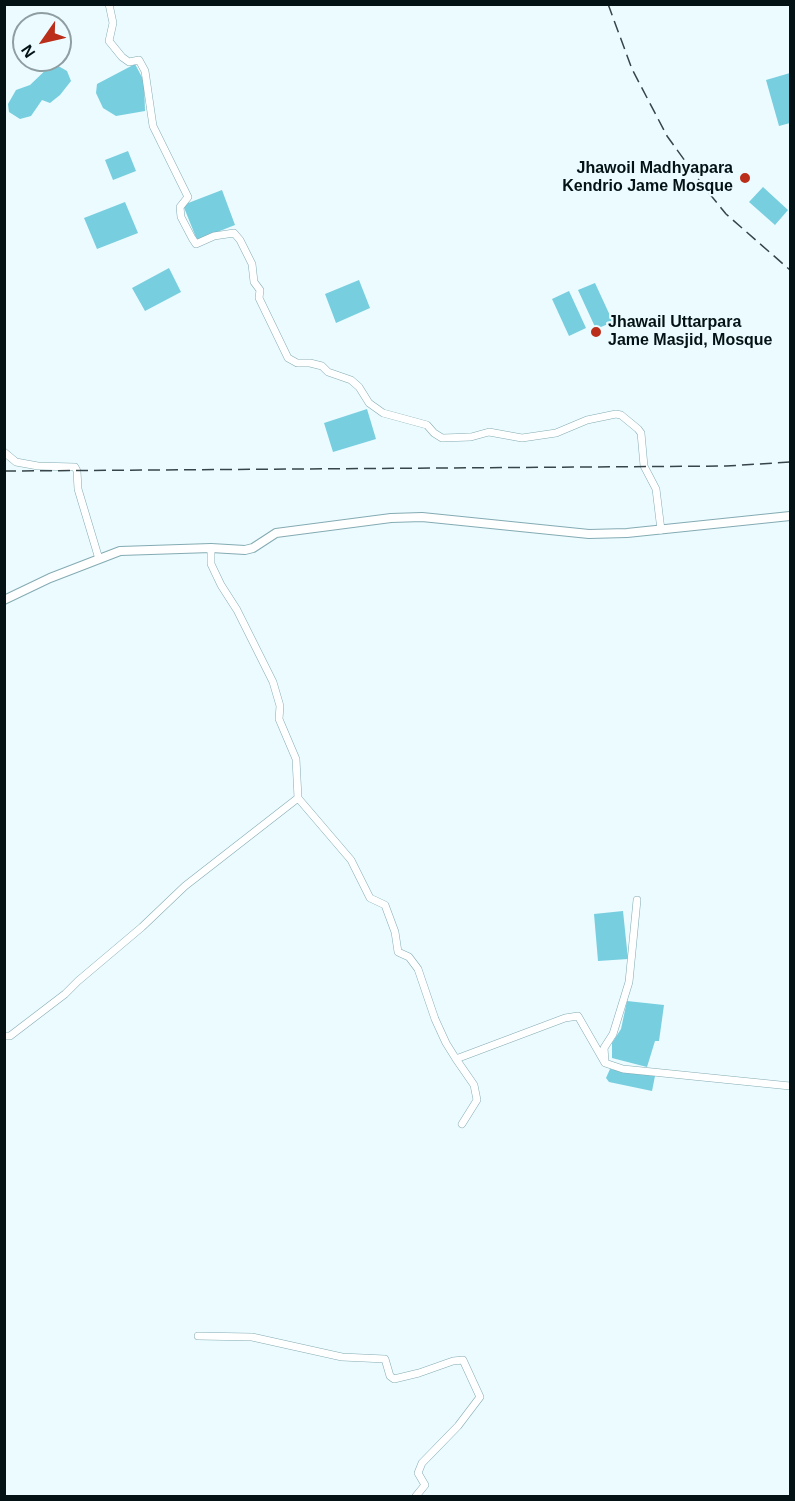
<!DOCTYPE html>
<style>
body{margin:0}
#map{position:relative;width:795px;height:1501px;overflow:hidden;background:#ebfbff;font-family:Arial,sans-serif}
canvas{display:block}
.frame{position:absolute;inset:0;border:6px solid #041215;pointer-events:none}
.north{position:absolute;left:12px;top:12px;width:60px;height:60px;box-sizing:border-box;background:#ebfbff;border:2px solid #8f9ea1;border-radius:50%;rotate:236deg;font-size:16px;font-weight:700;line-height:24px;text-align:center;color:#041215}
.north::after{content:'';display:block;margin:auto;width:21px;height:27px;background:#ba2e1a;clip-path:polygon(50% 0,100% 100%,50% 72%,0 100%)}
</style>
<div id="map">
<canvas width="795" height="1501"></canvas>
<div class="frame"></div>
<div class="north">N</div>
</div>
<script>
const ctx = document.querySelector('canvas').getContext('2d');
ctx.lineJoin = 'round';
function paint(path, color) { ctx.fillStyle = color; ctx.fill(path, 'evenodd'); }
const toPath = rows => new Path2D(rows.map(r => 'M' + r).join(''));
function stroke(path, color, width, dash) { ctx.strokeStyle = color; ctx.lineWidth = width; ctx.lineCap = dash ? 'butt' : 'round'; ctx.setLineDash(dash || []); ctx.stroke(path); }
function drawText(font, color, halo, rows, align = 'center') {
  ctx.font = font + ' Arial,sans-serif'; ctx.lineWidth = 4.5; ctx.setLineDash([]); ctx.textBaseline = 'middle'; ctx.strokeStyle = halo; ctx.fillStyle = color; for (const [text, x, y, turn = 0] of rows) {
    ctx.save(); ctx.translate(x, y); ctx.rotate((+turn || 0) * Math.PI / 180); ctx.textAlign = isNaN(turn) ? turn : align; if (halo) ctx.strokeText(text, 0, 0); ctx.fillText(text, 0, 0); ctx.restore();
  }
}
paint(toPath([
 [53,63,67,71,71,81,60,95,50,103,42,100,31,116,20,119,9,112,8,104,16,90,30,85],
 [135,64,144,81,145,111,116,116,103,108,96,93,97,84],
 [790,73,790,123,779,126,766,80],
 [128,151,136,171,113,180,105,160],
 [763,187,788,210,775,225,749,202],
 [222,190,235,225,197,240,183,205],
 [125,202,138,233,97,249,84,218],
 [169,268,181,292,145,311,132,288],
 [359,280,370,308,336,323,325,294],
 [595,283,613,322,596,329,578,290],
 [569,291,586,328,569,336,552,299],
 [367,409,376,439,333,452,324,423],
 [623,911,628,959,598,961,594,914],
 [627,1001,664,1005,659,1041,655,1041,647,1067,612,1058,612,1043,621,1029],
 [610,1069,655,1076,652,1091,609,1082,606,1078]
]), '#77cedf');
const minor = toPath([
 [109,4,113,23,109,41,122,57,129,62,139,60,145,71,153,126,188,197,180,207,181,217,192,238,196,244,214,236,234,233,240,240,252,264,254,282,260,290,259,298,288,358,297,363,310,363,322,366,328,372,351,380,359,387,369,403,383,413,427,425,434,433,442,438,471,437,489,432,522,438,556,433,587,420,616,414,621,415,638,429,641,433,644,466,656,489,661,530],
 [4,452,16,462,38,466,75,467,77,471,78,489,99,559],
 [211,548,211,564,221,585,237,610,273,682,280,706,279,719,296,759,298,798,351,860,370,898,385,905,395,932,398,952,409,957,418,969,435,1019,446,1043,456,1059],
 [4,1036,10,1036,65,994,78,981,142,927,185,886,298,798],
 [605,1061,604,1048,613,1034,629,982,637,900],
 [462,1124,477,1100,474,1085,456,1059,565,1018,578,1016,605,1063,623,1069,790,1086],
 [198,1336,252,1337,342,1357,385,1359,390,1376,394,1379,419,1373,453,1361,463,1360,480,1397,458,1426,422,1463,418,1473,425,1485,416,1496]
]);
const major = toPath([
 [4,600,50,578,120,551,211,548,245,550,253,548,276,533,391,518,422,517,589,534,627,533,790,516]
]);
stroke(minor, '#84abb3', 8);
stroke(major, '#84abb3', 10);
stroke(minor, '#fff', 7);
stroke(major, '#fff', 8);
stroke(toPath([
 [608,4,632,69,667,136,704,187,726,214,790,270],
 [4,471,726,466,790,462]
]), '#374548', 1.5, [12, 6]);
for (const [x, y, r, color] of [
 [745,178,6,"#ba2e1a"],
 [596,332,6,"#ba2e1a"]
]) { const dot = new Path2D(); dot.arc(x, y, r, 0, 2 * Math.PI); ctx.fillStyle = color; ctx.fill(dot); stroke(dot, '#ebfbff', 2); }
drawText('bold 16px', '#041215', '#ebfbff', [
 ["Jhawoil Madhyapara",733,169],
 ["Kendrio Jame Mosque",733,187],
 ["Jhawail Uttarpara",608,323,"left"],
 ["Jame Masjid, Mosque",608,341,"left"]
], 'right');
</script>
